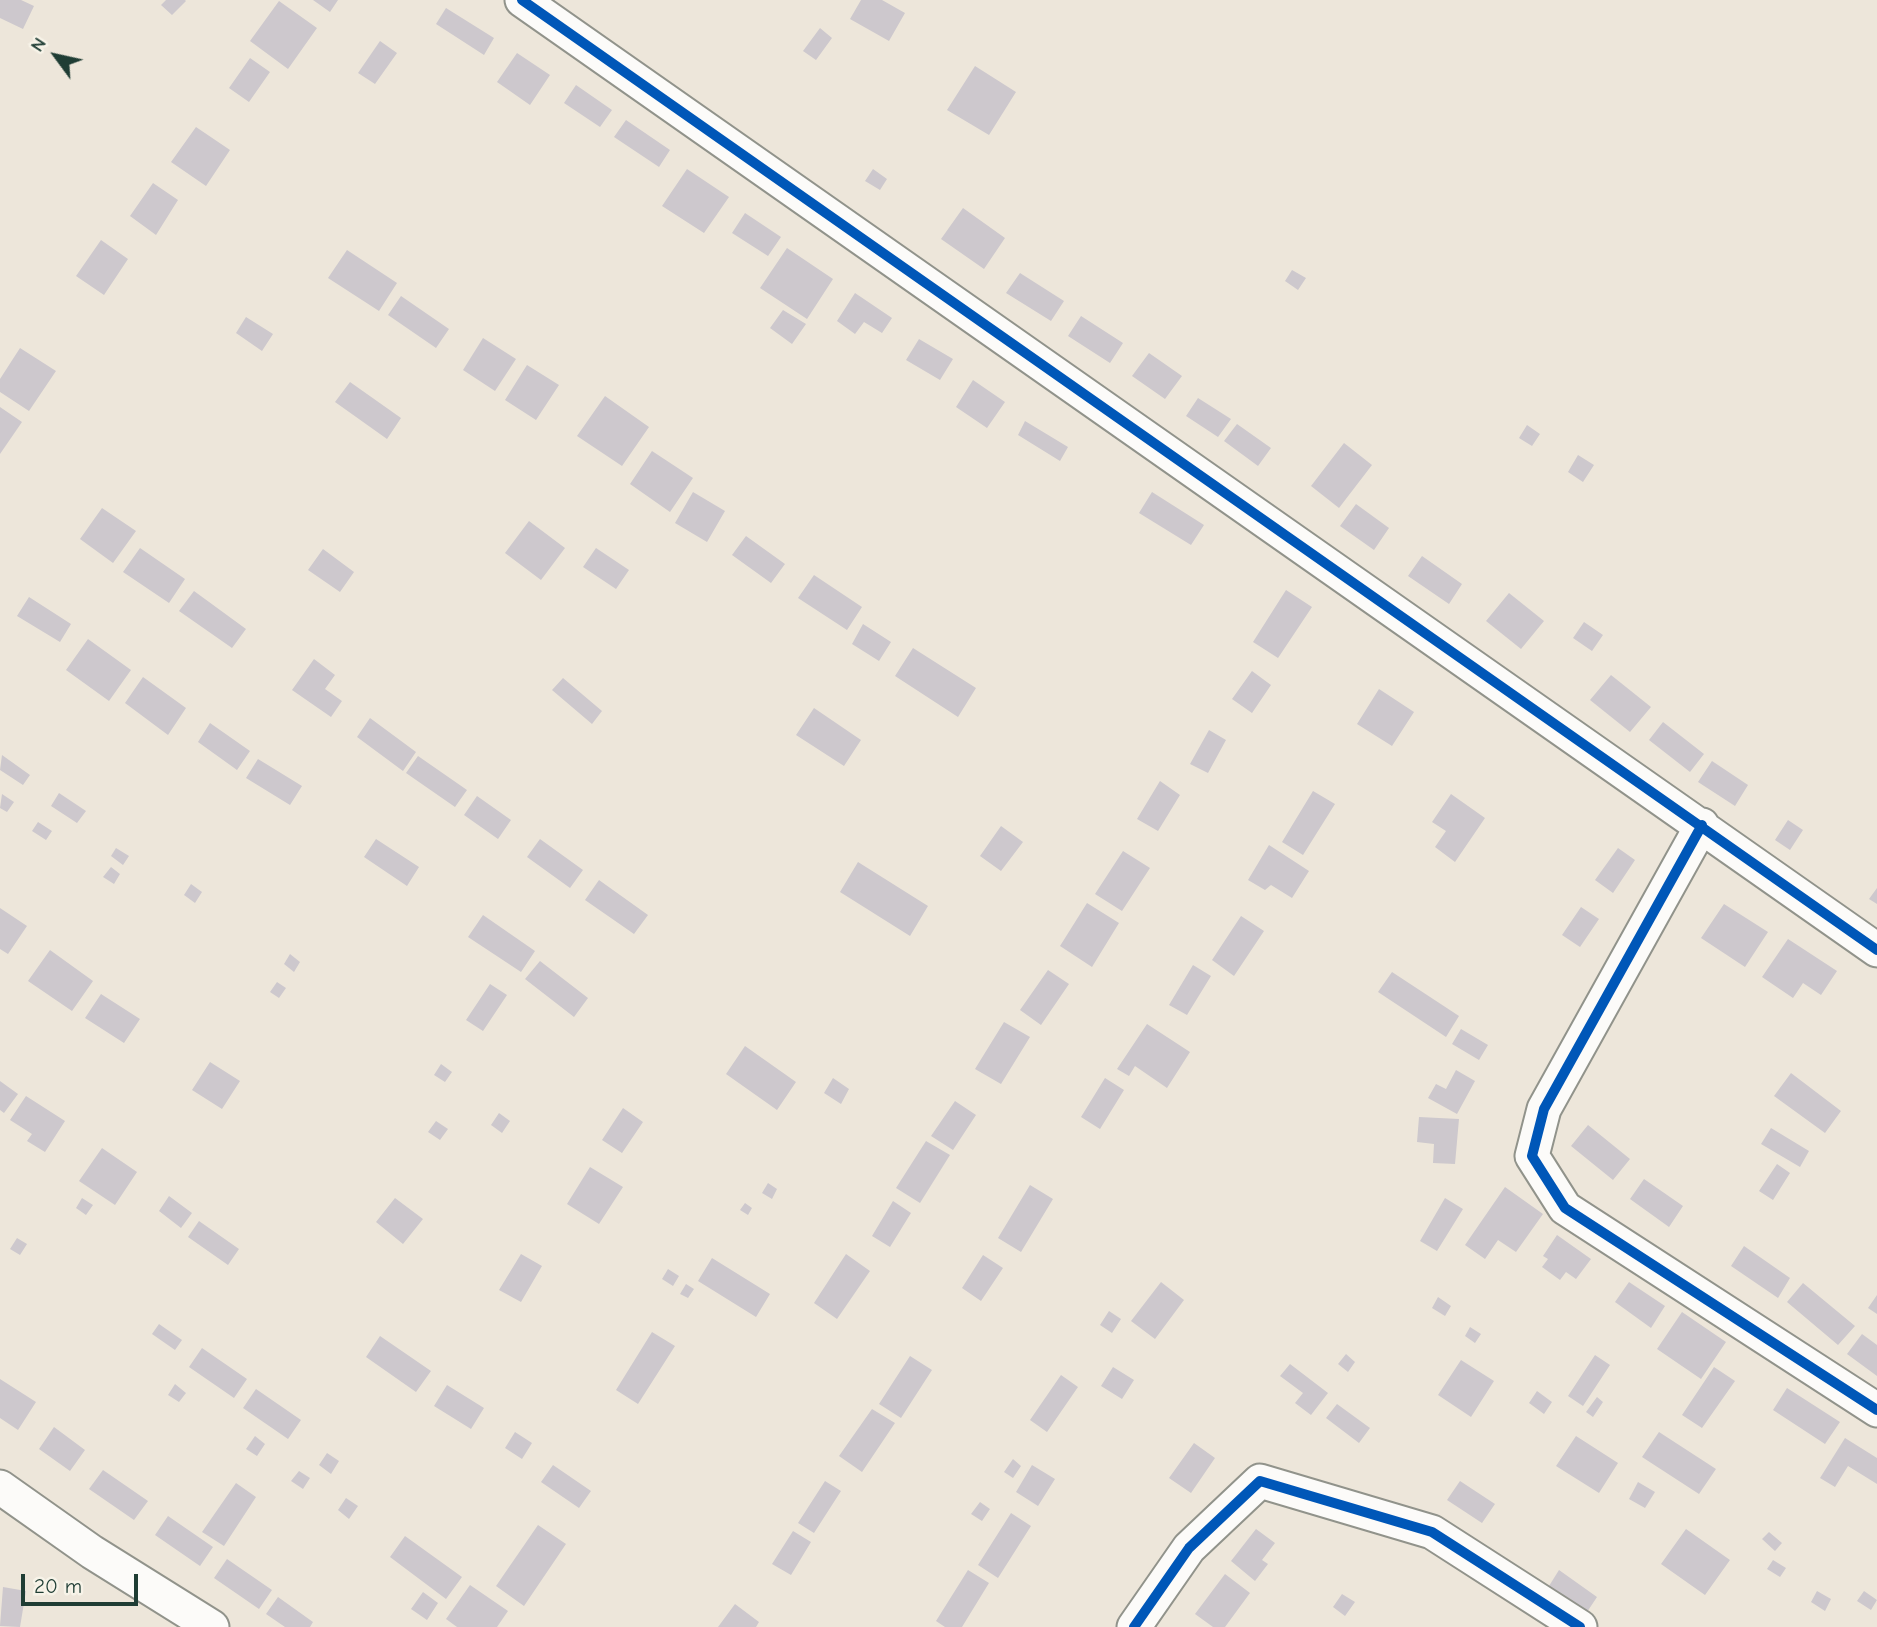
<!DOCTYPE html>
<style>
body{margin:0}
#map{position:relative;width:1877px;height:1627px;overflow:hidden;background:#ede6da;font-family:"Comic Neue",sans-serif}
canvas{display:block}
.north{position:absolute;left:21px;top:21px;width:70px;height:70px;-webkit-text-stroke:5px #f7f3e8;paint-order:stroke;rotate:303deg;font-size:19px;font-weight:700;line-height:28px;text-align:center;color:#1f3d34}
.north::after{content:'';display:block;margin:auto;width:24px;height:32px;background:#1f3d34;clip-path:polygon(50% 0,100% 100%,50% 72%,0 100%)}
.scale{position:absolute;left:21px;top:1574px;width:117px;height:32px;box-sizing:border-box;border:4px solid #1f3d34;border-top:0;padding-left:9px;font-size:21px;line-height:24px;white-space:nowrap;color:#1f3d34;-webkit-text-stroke:5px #f7f3e8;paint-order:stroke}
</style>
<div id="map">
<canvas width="1877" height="1627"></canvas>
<div class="north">N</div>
<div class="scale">20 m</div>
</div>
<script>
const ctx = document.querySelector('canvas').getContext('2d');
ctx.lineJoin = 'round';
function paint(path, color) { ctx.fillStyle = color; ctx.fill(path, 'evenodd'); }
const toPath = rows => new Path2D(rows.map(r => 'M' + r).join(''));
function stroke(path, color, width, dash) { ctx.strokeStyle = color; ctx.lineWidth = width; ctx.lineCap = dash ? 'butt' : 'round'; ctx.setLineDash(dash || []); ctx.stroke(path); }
paint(toPath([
 [0,0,21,0,34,6,23,29,0,18],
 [166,0,185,0,186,1,172,15,161,5],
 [313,0,338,0,330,12],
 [861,0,882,0,905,13,889,41,850,19],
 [279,1,317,28,288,69,250,41],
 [446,8,494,38,484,55,436,24],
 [820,28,832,38,816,60,803,51],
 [380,41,397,53,375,84,358,73],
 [517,53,550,75,530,105,497,82],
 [250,58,270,72,249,102,229,88],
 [975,66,1016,92,989,135,947,110],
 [576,85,612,110,600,127,564,103],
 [626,120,670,150,659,167,614,137],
 [196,127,230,150,206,186,171,162],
 [687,169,729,197,704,233,662,206],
 [873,169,887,179,880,190,865,181],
 [153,183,178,200,156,235,130,216],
 [963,208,1005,238,984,269,941,239],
 [745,213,781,237,768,256,732,233],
 [101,240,128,259,104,295,76,276],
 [787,248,833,279,807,319,760,288],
 [347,250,397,283,379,311,328,278],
 [1292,270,1306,278,1298,290,1285,281],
 [1020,273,1064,301,1051,321,1006,293],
 [855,293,892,318,882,333,864,322,855,334,837,321],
 [401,296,449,329,436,348,388,315],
 [783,310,806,324,792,344,770,328],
 [1081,316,1123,343,1110,363,1068,336],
 [246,317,273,334,262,351,236,333],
 [483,338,516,359,495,391,463,370],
 [919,339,953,359,940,380,906,360],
 [20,348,56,371,29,411,0,392,0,379],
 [1149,353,1182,376,1165,399,1132,376],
 [527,365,559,385,536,420,505,400],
 [973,380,1005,402,987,428,956,407],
 [350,382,401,418,387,439,335,402],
 [605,396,649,427,622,466,577,436],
 [1198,398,1231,419,1218,437,1186,416],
 [0,407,22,422,0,454],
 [1025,421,1068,447,1060,461,1018,435],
 [1237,424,1271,448,1258,466,1224,441],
 [1527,425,1540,434,1532,446,1519,438],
 [1344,443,1372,465,1339,508,1311,486],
 [652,451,693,478,670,512,630,484],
 [1578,455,1594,465,1583,482,1568,472],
 [693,492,725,511,707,542,675,523],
 [1152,492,1204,525,1191,545,1139,513],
 [1356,504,1389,528,1374,550,1340,526],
 [102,508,136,531,113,563,80,539],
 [529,521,565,548,541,580,505,553],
 [746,536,785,564,771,583,732,555],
 [140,548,185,579,169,603,123,572],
 [596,548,629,570,616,589,583,567],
 [323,549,354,572,340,592,308,570],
 [1422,556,1462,584,1449,604,1408,576],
 [814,575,862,607,847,630,798,598],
 [1286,590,1312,607,1278,658,1253,642],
 [194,591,246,629,232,648,179,611],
 [1509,593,1544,621,1521,649,1486,621],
 [29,597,71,624,60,642,17,616],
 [1584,622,1603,635,1592,651,1573,638],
 [863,624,891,642,879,661,852,644],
 [88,639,131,670,109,701,66,670],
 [913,648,976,688,958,717,895,676],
 [314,659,335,675,325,689,342,701,331,717,292,690],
 [1252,671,1271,685,1252,713,1232,699],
 [1611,675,1651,707,1630,732,1590,700],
 [143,677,186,708,168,735,125,703],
 [563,678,602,711,592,724,552,690],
 [1379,689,1414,712,1392,746,1357,724],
 [814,708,861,740,844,766,796,735],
 [370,718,416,752,403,771,357,737],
 [1663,722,1704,754,1690,772,1649,740],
 [210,723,250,751,237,770,198,742],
 [1209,730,1226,740,1208,773,1190,764],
 [2,755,30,775,23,785,0,770],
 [418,756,467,790,455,807,406,773],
 [258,759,302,786,290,805,246,778],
 [1712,761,1748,785,1735,806,1698,782],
 [1160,781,1180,795,1158,831,1137,819],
 [1313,791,1335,804,1303,855,1282,842],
 [59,793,86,811,77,823,51,806],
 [2,794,14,802,7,812,0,808],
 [1451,794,1485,818,1455,862,1435,847,1446,831,1432,822],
 [477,796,511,820,498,839,464,815],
 [1788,820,1803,830,1790,850,1775,840],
 [38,822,52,831,46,840,32,831],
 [1001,826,1023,842,1001,871,980,856],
 [376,839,419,867,407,886,364,857],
 [540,839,583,870,570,888,527,857],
 [1269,845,1309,871,1292,898,1271,885,1265,890,1248,880],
 [116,848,129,856,123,865,111,856],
 [1618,848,1635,860,1613,893,1595,880],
 [1123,851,1150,868,1122,911,1095,894],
 [858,862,928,906,910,936,840,892],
 [111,867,120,874,114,884,103,877],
 [599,880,648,915,634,934,585,900],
 [191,884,202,892,195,903,184,895],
 [1877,888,1877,904,1869,899],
 [1087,903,1119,923,1092,967,1060,946],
 [1724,904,1768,932,1745,967,1701,938],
 [1581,907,1599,919,1580,947,1562,935],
 [0,908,27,926,8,954,0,949],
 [483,915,535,951,521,972,468,937],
 [1241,916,1264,931,1234,976,1212,960],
 [1788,939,1837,971,1821,995,1803,983,1793,998,1762,977],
 [50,950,93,981,72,1011,28,981],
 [290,954,300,962,294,972,284,964],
 [540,961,588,998,574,1017,525,979],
 [1193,965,1211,976,1187,1015,1169,1005],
 [1048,970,1069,984,1041,1025,1020,1010],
 [1392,972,1459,1016,1446,1037,1378,992],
 [277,982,286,988,279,998,270,992],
 [490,984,507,995,483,1031,466,1020],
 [101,994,140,1019,124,1043,85,1018],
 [1004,1022,1030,1037,1001,1084,975,1069],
 [1147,1024,1190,1052,1167,1088,1135,1066,1129,1076,1117,1069],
 [1461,1029,1488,1045,1479,1060,1452,1044],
 [745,1046,796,1082,777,1110,726,1074],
 [210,1062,240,1081,222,1109,192,1090],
 [441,1064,452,1072,445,1082,434,1075],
 [1456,1070,1475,1081,1457,1114,1428,1098,1436,1084,1446,1089],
 [1791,1073,1841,1111,1825,1133,1774,1096],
 [833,1078,849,1089,841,1104,824,1093],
 [1105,1078,1124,1090,1100,1129,1081,1117],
 [0,1081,18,1094,4,1113,0,1110],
 [26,1096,65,1121,45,1152,27,1141,32,1134,10,1120],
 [955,1101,976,1115,953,1150,931,1136],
 [623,1108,643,1122,622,1153,602,1140],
 [499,1113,510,1121,502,1133,491,1125],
 [1419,1117,1459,1119,1455,1164,1433,1163,1434,1144,1417,1142],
 [436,1121,448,1129,440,1140,428,1132],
 [1588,1125,1630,1159,1613,1180,1571,1146],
 [1771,1128,1809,1151,1800,1167,1761,1144],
 [926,1141,950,1155,920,1203,896,1188],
 [102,1148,137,1172,115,1205,79,1181],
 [1777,1164,1790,1173,1773,1200,1759,1191],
 [590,1167,623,1187,599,1224,567,1204],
 [1644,1179,1683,1206,1669,1227,1630,1199],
 [768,1183,777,1189,772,1199,762,1193],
 [1030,1185,1053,1199,1021,1252,998,1238],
 [1505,1187,1543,1214,1516,1252,1498,1240,1485,1259,1465,1245],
 [169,1196,192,1213,181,1228,159,1211],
 [82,1198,93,1205,86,1215,76,1208],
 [395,1198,423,1219,403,1244,376,1222],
 [1445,1198,1463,1209,1437,1251,1420,1241],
 [893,1201,911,1213,890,1247,872,1236],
 [745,1203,752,1208,748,1215,740,1210],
 [199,1221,239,1249,228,1265,188,1237],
 [1557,1235,1591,1259,1576,1279,1566,1272,1560,1280,1542,1267,1548,1259,1543,1256],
 [17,1238,27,1244,20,1255,10,1249],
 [1744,1246,1790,1278,1778,1298,1731,1266],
 [521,1254,542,1266,521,1302,499,1290],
 [846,1254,870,1271,837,1319,814,1303],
 [983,1255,1003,1268,981,1301,962,1288],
 [712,1258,770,1294,756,1317,698,1281],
 [668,1269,679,1276,673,1286,662,1279],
 [1161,1282,1184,1300,1155,1339,1131,1321],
 [1629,1282,1665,1306,1651,1328,1615,1302],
 [1803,1283,1855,1326,1838,1345,1787,1302],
 [686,1284,694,1289,688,1298,680,1294],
 [1877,1295,1877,1314,1868,1308],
 [1438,1297,1451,1306,1445,1316,1432,1308],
 [1109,1311,1121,1319,1112,1333,1100,1325],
 [1682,1312,1726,1342,1701,1379,1657,1349],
 [159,1324,182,1340,175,1350,152,1334],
 [1470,1327,1481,1334,1475,1343,1465,1336],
 [652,1332,675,1346,638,1404,616,1390],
 [1862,1334,1877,1345,1877,1376,1847,1354],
 [380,1336,431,1371,416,1392,366,1357],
 [202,1348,247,1379,234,1398,189,1367],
 [1346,1354,1355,1362,1348,1372,1338,1364],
 [1595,1355,1610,1365,1583,1406,1568,1396],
 [910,1356,932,1370,901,1418,879,1404],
 [1461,1360,1494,1381,1471,1417,1438,1395],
 [1290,1364,1328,1393,1311,1415,1295,1403,1303,1393,1280,1376],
 [1113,1367,1134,1380,1122,1399,1101,1386],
 [1714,1367,1735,1381,1702,1428,1682,1415],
 [1061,1375,1078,1387,1047,1432,1030,1420],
 [0,1379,36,1402,18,1430,0,1418],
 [175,1384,186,1393,179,1402,168,1395],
 [447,1385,484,1408,471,1429,434,1406],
 [1787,1388,1840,1422,1825,1444,1773,1410],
 [256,1389,301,1420,288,1439,243,1408],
 [1537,1391,1552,1402,1544,1414,1529,1403],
 [1597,1397,1603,1402,1593,1417,1586,1412],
 [1337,1404,1370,1428,1359,1443,1326,1418],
 [872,1409,895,1423,862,1472,839,1456],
 [54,1427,85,1450,70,1471,39,1449],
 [515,1432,532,1443,522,1459,505,1448],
 [1659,1432,1716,1469,1699,1494,1642,1457],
 [255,1436,265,1444,257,1456,246,1449],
 [1576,1436,1618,1463,1599,1493,1556,1466],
 [1845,1438,1877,1458,1877,1484,1848,1466,1835,1487,1820,1478],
 [1194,1443,1215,1458,1191,1493,1169,1478],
 [327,1453,339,1461,331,1474,319,1465],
 [1013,1459,1021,1466,1013,1478,1004,1472],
 [553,1465,591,1491,579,1508,541,1482],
 [1032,1465,1055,1479,1038,1506,1016,1492],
 [103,1470,148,1501,134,1520,89,1489],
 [299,1471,310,1478,303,1489,291,1481],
 [825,1481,841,1491,814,1533,798,1523],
 [1460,1481,1495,1504,1482,1523,1447,1500],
 [1638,1482,1655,1492,1645,1508,1629,1499],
 [236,1483,256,1497,224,1546,202,1532],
 [346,1498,358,1506,349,1519,338,1510],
 [980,1502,990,1509,982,1521,971,1514],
 [1011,1513,1031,1526,998,1578,978,1565],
 [168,1516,213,1547,200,1566,155,1535],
 [538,1525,566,1544,524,1606,496,1586],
 [1256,1529,1275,1543,1262,1560,1268,1564,1255,1581,1231,1561],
 [1686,1529,1730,1560,1705,1595,1661,1564],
 [793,1531,811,1542,791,1575,772,1564],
 [1769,1532,1782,1543,1775,1551,1762,1539],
 [405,1536,462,1577,446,1599,390,1557],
 [227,1559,272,1590,259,1609,214,1578],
 [1773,1560,1786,1568,1780,1577,1767,1569],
 [968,1570,989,1583,962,1627,945,1627,936,1621],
 [1559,1570,1597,1597,1587,1612,1549,1586],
 [1225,1574,1250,1593,1225,1627,1213,1627,1195,1614],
 [470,1585,508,1611,497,1627,457,1627,446,1619],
 [3,1587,26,1591,20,1627,0,1626],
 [1817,1591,1831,1599,1825,1611,1811,1602],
 [1864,1591,1877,1600,1871,1610,1857,1601],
 [423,1592,438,1603,427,1620,411,1609],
 [1342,1594,1355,1602,1345,1616,1333,1607],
 [278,1597,313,1622,310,1627,285,1627,266,1614],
 [735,1604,759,1622,756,1627,718,1627]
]), '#cdc8cd');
const street = toPath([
 [522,0,1877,950],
 [1702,825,1544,1109,1532,1156,1565,1208,1877,1410],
 [0,1487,92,1552,212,1627],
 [1134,1627,1189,1548,1260,1481,1432,1532,1580,1627]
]);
stroke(street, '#91938b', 37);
stroke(street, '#fcfbf9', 33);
stroke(toPath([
 [522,0,1877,950],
 [1702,825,1544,1109,1532,1156,1565,1208,1877,1410],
 [1134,1627,1189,1548,1260,1481,1432,1532,1580,1627]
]), '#0057b8', 10);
</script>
